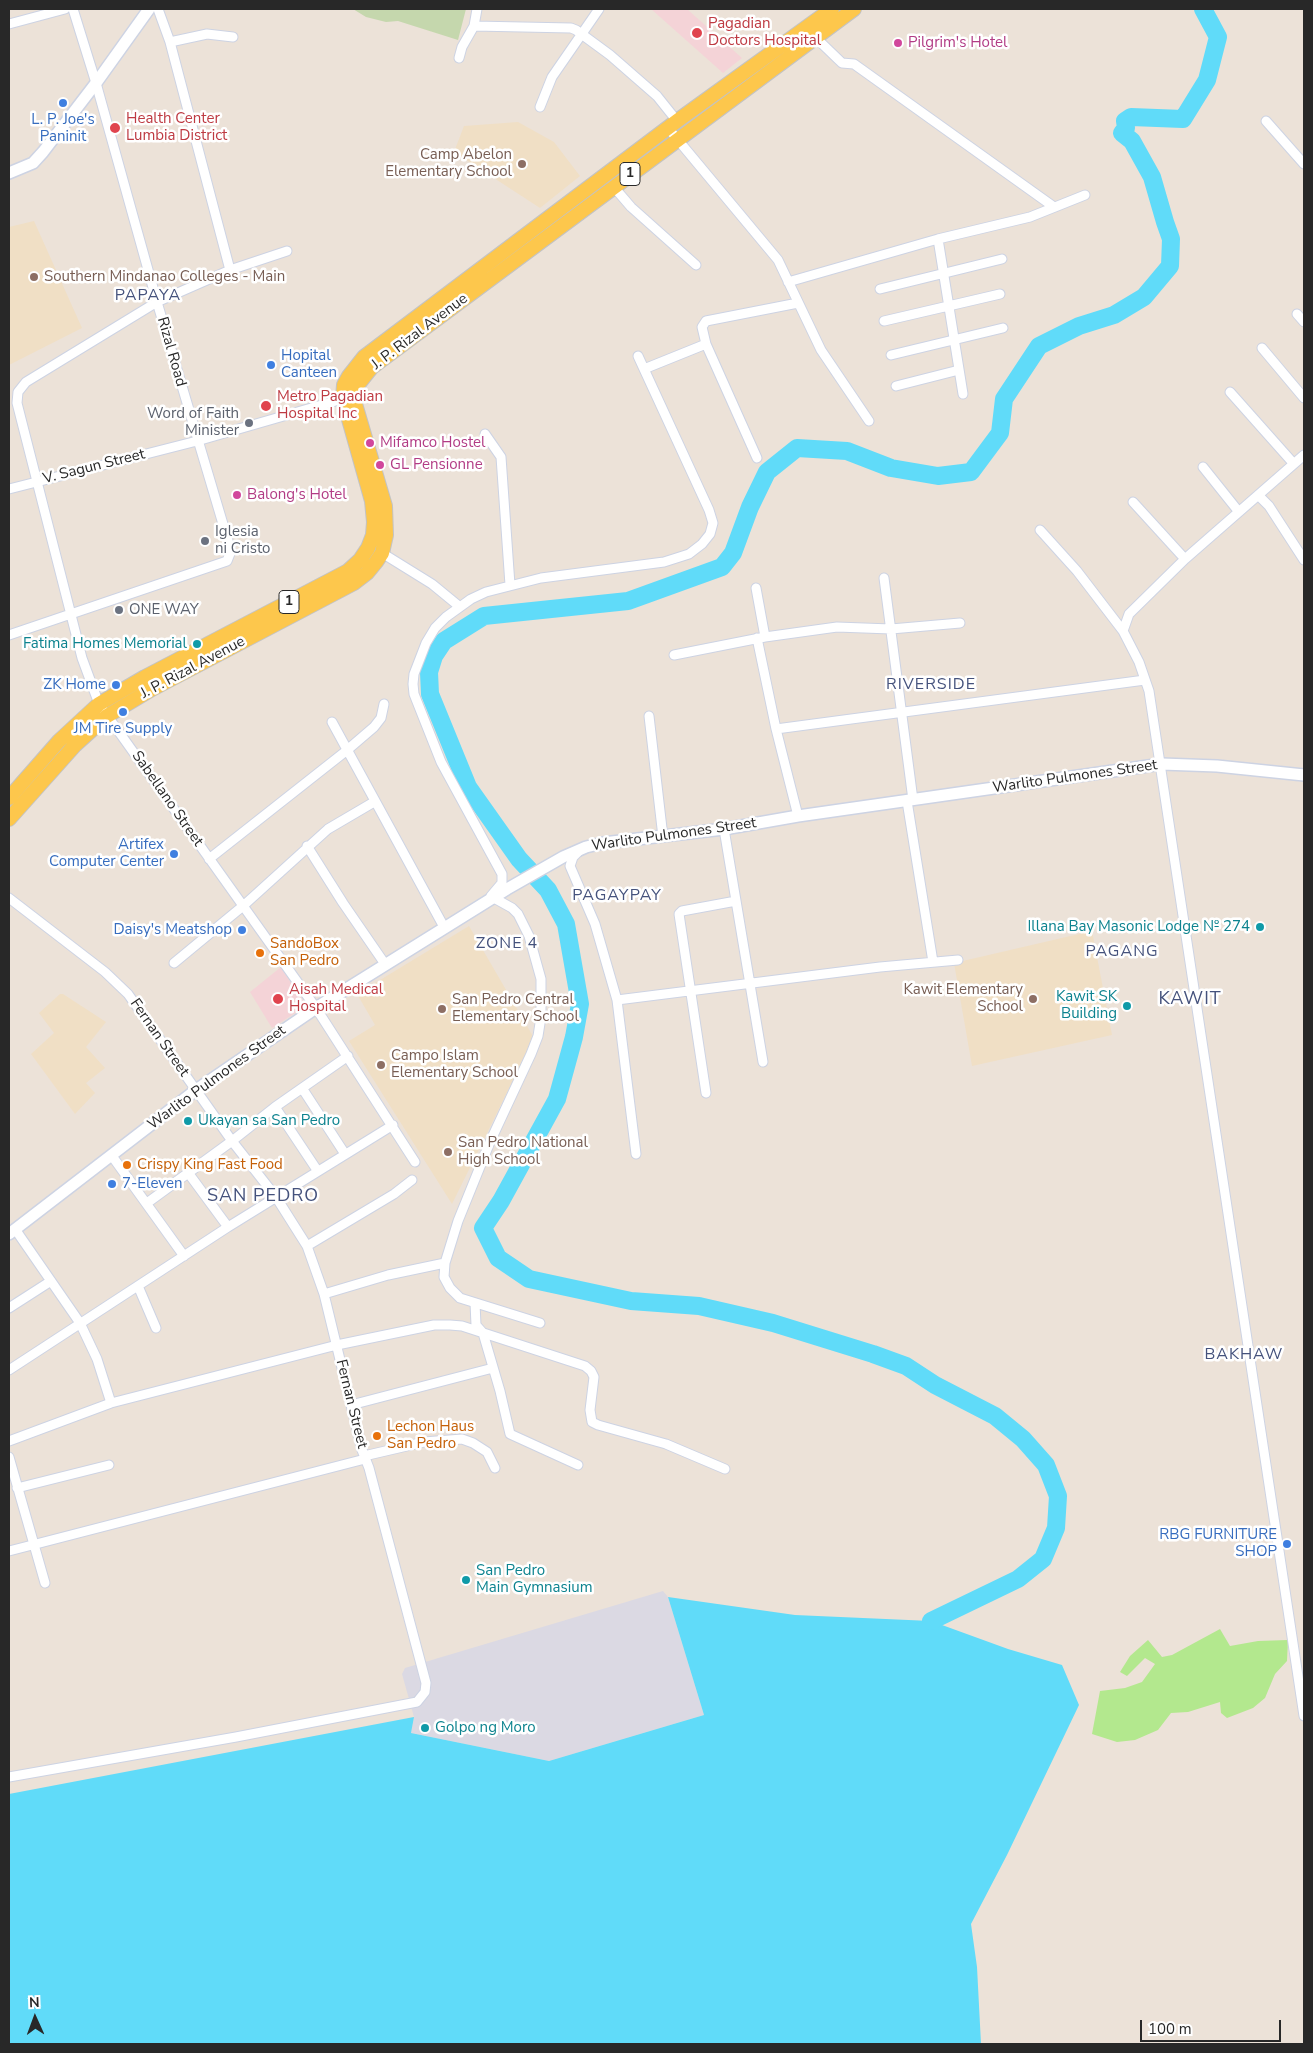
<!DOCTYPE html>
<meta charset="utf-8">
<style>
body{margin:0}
#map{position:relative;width:1313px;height:2053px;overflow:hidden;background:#ece2d8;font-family:"Nunito Sans",sans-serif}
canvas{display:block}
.frame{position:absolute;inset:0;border:10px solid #282828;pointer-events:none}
.north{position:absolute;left:10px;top:1993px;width:50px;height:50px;-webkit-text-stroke:4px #fff;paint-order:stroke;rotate:358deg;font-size:14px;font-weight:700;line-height:20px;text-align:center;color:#282828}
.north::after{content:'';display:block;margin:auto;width:18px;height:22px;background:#282828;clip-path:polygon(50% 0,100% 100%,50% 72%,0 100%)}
.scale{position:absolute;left:1140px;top:2020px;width:141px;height:22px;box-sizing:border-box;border:2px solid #282828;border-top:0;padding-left:6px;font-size:15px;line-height:18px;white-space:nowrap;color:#282828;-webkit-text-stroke:4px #fff;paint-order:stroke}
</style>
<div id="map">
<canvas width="1313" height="2053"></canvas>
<div class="frame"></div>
<div class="north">N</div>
<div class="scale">100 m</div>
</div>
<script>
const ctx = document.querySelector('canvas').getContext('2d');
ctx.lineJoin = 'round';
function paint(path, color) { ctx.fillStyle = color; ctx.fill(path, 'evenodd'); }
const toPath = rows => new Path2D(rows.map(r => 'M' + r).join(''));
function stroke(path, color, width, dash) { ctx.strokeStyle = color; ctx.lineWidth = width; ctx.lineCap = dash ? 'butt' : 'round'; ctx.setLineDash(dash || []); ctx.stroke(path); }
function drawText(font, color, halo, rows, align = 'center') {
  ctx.font = font + ' "Nunito Sans",sans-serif'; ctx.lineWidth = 5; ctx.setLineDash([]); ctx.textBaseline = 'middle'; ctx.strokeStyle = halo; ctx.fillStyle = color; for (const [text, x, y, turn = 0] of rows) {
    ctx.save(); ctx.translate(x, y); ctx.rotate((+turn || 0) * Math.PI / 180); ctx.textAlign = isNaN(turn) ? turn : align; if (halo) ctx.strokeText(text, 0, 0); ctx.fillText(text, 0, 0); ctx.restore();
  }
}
paint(toPath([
 [663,1591,668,1597,704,1715,549,1761,411,1733,414,1717,402,1674,405,1668]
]), '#dbd9e3');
paint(toPath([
 [518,122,554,142,580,176,540,208,454,152,464,126],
 [34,221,82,328,9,365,9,227],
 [469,926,534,1038,452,1204,349,1041,375,1025,357,994],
 [1092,931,1112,1035,972,1066,954,963],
 [60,994,63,994,106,1022,86,1047,105,1068,86,1083,95,1093,75,1114,31,1054,54,1033,39,1013]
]), '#f0dfc5');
paint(toPath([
 [651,9,687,9,742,58,723,73],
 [281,967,306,1006,272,1028,250,992]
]), '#f4d3d7');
paint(toPath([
 [1220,1629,1230,1646,1258,1641,1288,1640,1287,1661,1275,1674,1265,1698,1253,1708,1227,1718,1221,1713,1220,1702,1188,1712,1171,1713,1158,1730,1135,1740,1117,1742,1092,1734,1100,1691,1125,1688,1142,1682,1155,1664,1145,1658,1127,1676,1120,1672,1130,1656,1148,1640,1162,1657,1172,1655]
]), '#b3e88e');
paint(toPath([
 [353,9,466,9,458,40,398,21,386,22,366,17]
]), '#c5d7ad');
paint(toPath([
 [668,1597,795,1615,931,1621,1008,1649,1062,1665,1079,1705,1007,1855,971,1924,977,1967,981,2044,9,2044,9,1794,414,1717,411,1733,549,1761,704,1715]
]), '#60dbf9');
stroke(toPath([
 [931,1621,1018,1579,1043,1559,1056,1528,1058,1496,1046,1465,1023,1439,995,1416,935,1385,906,1366,873,1354,773,1323,699,1306,631,1301,529,1279,498,1258,483,1228,501,1201,557,1099,574,1037,580,1004,566,924,548,890,519,859,468,787,430,694,429,672,434,656,444,641,484,616,628,601,722,567,733,553,750,507,767,472,797,448,847,451,891,468,938,476,971,472,1000,433,1004,399,1039,346,1079,326,1114,315,1144,297,1170,266,1171,239,1165,222,1152,177,1132,141,1122,133,1126,128,1125,121,1131,117,1183,119,1207,80,1218,37,1203,9]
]), '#60dbf9', 18);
const minor = toPath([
 [158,9,170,42,230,270],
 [9,24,65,9],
 [474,26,571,28,576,30,610,55,657,96,677,121],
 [815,37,842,63,854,64,1054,207],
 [170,42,207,34,233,37],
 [459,58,462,47,474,26,477,9],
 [540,107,552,77,599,9],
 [1266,121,1304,164],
 [668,128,778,260,821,350,869,421],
 [613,186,631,207,696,265],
 [938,239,963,394],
 [287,251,230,270,157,302,26,382,18,392,17,403,82,658,99,704,316,1008,415,1162],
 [788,282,938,239,1030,217,1085,195],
 [880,289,1002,259],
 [1297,314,1304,322],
 [884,321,1000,294],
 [1262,348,1304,398],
 [891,355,1003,328],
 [644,369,706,344],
 [896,386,959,370],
 [1230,392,1294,464],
 [485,434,501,457,510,585],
 [757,458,706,344,702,327,706,321,798,303],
 [1203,467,1239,512],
 [9,489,197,441,346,398],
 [1258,495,1269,506,1304,560],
 [1133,502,1185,559],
 [1040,530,1077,571,1123,631,1139,662,1149,691,1304,1716],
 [382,553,432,584,460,607],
 [884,578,913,800],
 [756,588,765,637],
 [1123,631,1129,614,1185,559,1304,455],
 [9,635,227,561,231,551,157,302,96,83,73,9],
 [757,638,776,729,798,816],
 [674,655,765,637,837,627,891,629,960,623],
 [649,716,663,837],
 [332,722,444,927],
 [776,729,1145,680],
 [907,801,933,962],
 [724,829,763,1062],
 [307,846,343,903,385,964],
 [579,851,573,857,570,866,595,924,617,1000,636,1154],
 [209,859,346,751,374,727,381,718,384,704],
 [491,896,502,883,502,874,441,762,414,694,413,684,414,674,426,643,435,628,446,617,471,599,486,592,541,578,664,562,689,554,702,544,710,534,713,523,709,510,638,356],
 [9,898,105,972,128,994,232,1141,276,1197,307,1246,324,1294,362,1450,369,1468,426,1683,425,1692,417,1702,236,1737,9,1777],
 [494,898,512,908,518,914,529,936,541,979,541,1017,538,1036,531,1054,490,1142,458,1221,445,1263,444,1277,450,1288,460,1298,540,1323],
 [174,963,243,906,328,829,374,802],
 [617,1000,880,967,958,960],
 [302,1088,345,1154],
 [706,1093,679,914,682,911,736,901],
 [275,1107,317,1170],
 [112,1156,184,1256],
 [189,1174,228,1227],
 [147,1203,232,1141,275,1107,348,1056],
 [15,1229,80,1323,97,1359,111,1403],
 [307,1246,394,1194,412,1180],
 [138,1286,156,1328],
 [324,1294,388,1275,445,1263],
 [475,1303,476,1325,483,1333,500,1391,510,1434,578,1465],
 [9,1308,51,1281],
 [9,1370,228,1227,393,1125],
 [351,1405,493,1368],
 [9,1441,111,1403,337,1345,434,1325,450,1325,462,1326,585,1366,591,1371,594,1377,590,1410,592,1422,598,1425,666,1444,725,1469],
 [364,1456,424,1442,462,1439,473,1443,487,1452,495,1468],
 [9,1457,45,1583],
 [17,1488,109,1465],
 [9,1551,365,1459]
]);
const tertiary = toPath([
 [9,173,33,163,43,152,96,83,149,9],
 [9,1234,196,1090,316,1008,507,889,563,857,586,847,603,843,724,829,798,816,1162,764,1217,766,1304,775]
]);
const primary = toPath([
 [9,798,59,741,99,704,145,677,348,571,360,560,368,548,373,535,374,522,372,501,343,398,344,385,349,376,364,357,677,121,832,9],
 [9,819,75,745,107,716,152,689,354,583,367,573,376,562,382,553,386,535,385,506,353,397,356,387,372,367,854,9]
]);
stroke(minor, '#cdd3e3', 11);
stroke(tertiary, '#cdd3e3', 14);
stroke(primary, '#c3c3c3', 16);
stroke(minor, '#fff', 9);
stroke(tertiary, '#fff', 11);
stroke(primary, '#fdc74c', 14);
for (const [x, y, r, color] of [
 [697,33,6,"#e0444e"],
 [898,43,5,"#d1479c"],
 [63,103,5,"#3f7fe0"],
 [115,128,6,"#e0444e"],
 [522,164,5,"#8d6e63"],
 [34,277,5,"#8d6e63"],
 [271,365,5,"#3f7fe0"],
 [266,406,6,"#e0444e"],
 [249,423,5,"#6b7280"],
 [370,443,5,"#d1479c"],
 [380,465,5,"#d1479c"],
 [237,495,5,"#d1479c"],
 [205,541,5,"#6b7280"],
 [119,610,5,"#6b7280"],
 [197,644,5,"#0f9aa8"],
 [116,685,5,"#3f7fe0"],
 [123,712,5,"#3f7fe0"],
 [174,854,5,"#3f7fe0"],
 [1260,927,5,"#0f9aa8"],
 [242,930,5,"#3f7fe0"],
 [260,953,5,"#e8710a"],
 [278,999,6,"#e0444e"],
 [1033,999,5,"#8d6e63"],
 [1127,1006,5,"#0f9aa8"],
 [442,1009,5,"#8d6e63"],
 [381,1065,5,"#8d6e63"],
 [188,1121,5,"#0f9aa8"],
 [448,1152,5,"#8d6e63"],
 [127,1165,5,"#e8710a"],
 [112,1184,5,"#3f7fe0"],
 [377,1436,5,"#e8710a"],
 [1287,1544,5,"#3f7fe0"],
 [466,1580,5,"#0f9aa8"],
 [425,1728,5,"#0f9aa8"]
]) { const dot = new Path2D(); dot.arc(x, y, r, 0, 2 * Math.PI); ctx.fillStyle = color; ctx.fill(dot); stroke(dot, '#fff', 2); }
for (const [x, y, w] of [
 [630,174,20],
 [289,602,20]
]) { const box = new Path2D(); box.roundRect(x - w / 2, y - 11.5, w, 23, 4); ctx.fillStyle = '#fff'; ctx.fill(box); stroke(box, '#282828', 1); }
drawText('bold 14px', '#282828', null, [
 ["1",630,174],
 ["1",289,602]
]);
drawText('15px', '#be3a42', '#fff', [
 ["Pagadian",708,24],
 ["Doctors Hospital",708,41],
 ["Health Center",126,119],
 ["Lumbia District",126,136],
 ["Metro Pagadian",277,397],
 ["Hospital Inc",277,414],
 ["Aisah Medical",289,990],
 ["Hospital",289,1007]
], 'left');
drawText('15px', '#b23c85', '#fff', [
 ["Pilgrim's Hotel",908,43],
 ["Mifamco Hostel",380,443],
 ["GL Pensionne",390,465],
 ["Balong's Hotel",247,495]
], 'left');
drawText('15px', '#366cbe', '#fff', [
 ["L. P. Joe's",63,120,"center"],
 ["Paninit",63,137,"center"],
 ["Hopital",281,356,"left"],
 ["Canteen",281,373,"left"],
 ["ZK Home",106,685],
 ["JM Tire Supply",123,729,"center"],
 ["Artifex",164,845],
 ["Computer Center",164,862],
 ["Daisy's Meatshop",232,930],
 ["7-Eleven",122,1184,"left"],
 ["RBG FURNITURE",1277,1535],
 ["SHOP",1277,1552]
], 'right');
drawText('15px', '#785e54', '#fff', [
 ["Camp Abelon",512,155,"right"],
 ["Elementary School",512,172,"right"],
 ["Southern Mindanao Colleges - Main",44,277],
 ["Kawit Elementary",1023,990,"right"],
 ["School",1023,1007,"right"],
 ["San Pedro Central",452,1000],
 ["Elementary School",452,1017],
 ["Campo Islam",391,1056],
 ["Elementary School",391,1073],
 ["San Pedro National",458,1143],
 ["High School",458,1160]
], 'left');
drawText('15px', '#282828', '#fff', [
 ["J. P. Rizal Avenue",420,332,-37],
 ["Rizal Road",171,352,74],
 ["V. Sagun Street",94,467,-14],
 ["J. P. Rizal Avenue",193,668,-28],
 ["Warlito Pulmones Street",1075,777,-8],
 ["Sabellano Street",167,799,55],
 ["Warlito Pulmones Street",674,835,-8],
 ["Fernan Street",159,1038,55],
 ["Warlito Pulmones Street",217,1078,-36],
 ["Fernan Street",351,1404,76]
]);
drawText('15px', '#5b616d', '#fff', [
 ["Word of Faith",239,414,"right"],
 ["Minister",239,431,"right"],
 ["Iglesia",215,532],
 ["ni Cristo",215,549],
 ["ONE WAY",129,610]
], 'left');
drawText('15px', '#0d838f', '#fff', [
 ["Fatima Homes Memorial",187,644],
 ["Illana Bay Masonic Lodge № 274",1250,927],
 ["Kawit SK",1117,997],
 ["Building",1117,1014],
 ["Ukayan sa San Pedro",198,1121,"left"],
 ["San Pedro",476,1571,"left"],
 ["Main Gymnasium",476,1588,"left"],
 ["Golpo ng Moro",435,1728,"left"]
], 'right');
drawText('15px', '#c56008', '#fff', [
 ["SandoBox",270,944],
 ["San Pedro",270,961],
 ["Crispy King Fast Food",137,1165],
 ["Lechon Haus",387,1427],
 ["San Pedro",387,1444]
], 'left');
ctx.letterSpacing = '1px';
drawText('16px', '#45527c', '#fff', [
 ["PAPAYA",148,296],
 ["RIVERSIDE",931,685],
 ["PAGAYPAY",617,896],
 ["ZONE 4",507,944],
 ["PAGANG",1122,952],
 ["BAKHAW",1244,1355]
]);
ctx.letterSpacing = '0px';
ctx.letterSpacing = '1px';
drawText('18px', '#45527c', '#fff', [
 ["KAWIT",1190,1000],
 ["SAN PEDRO",263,1197]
]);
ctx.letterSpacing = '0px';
</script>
